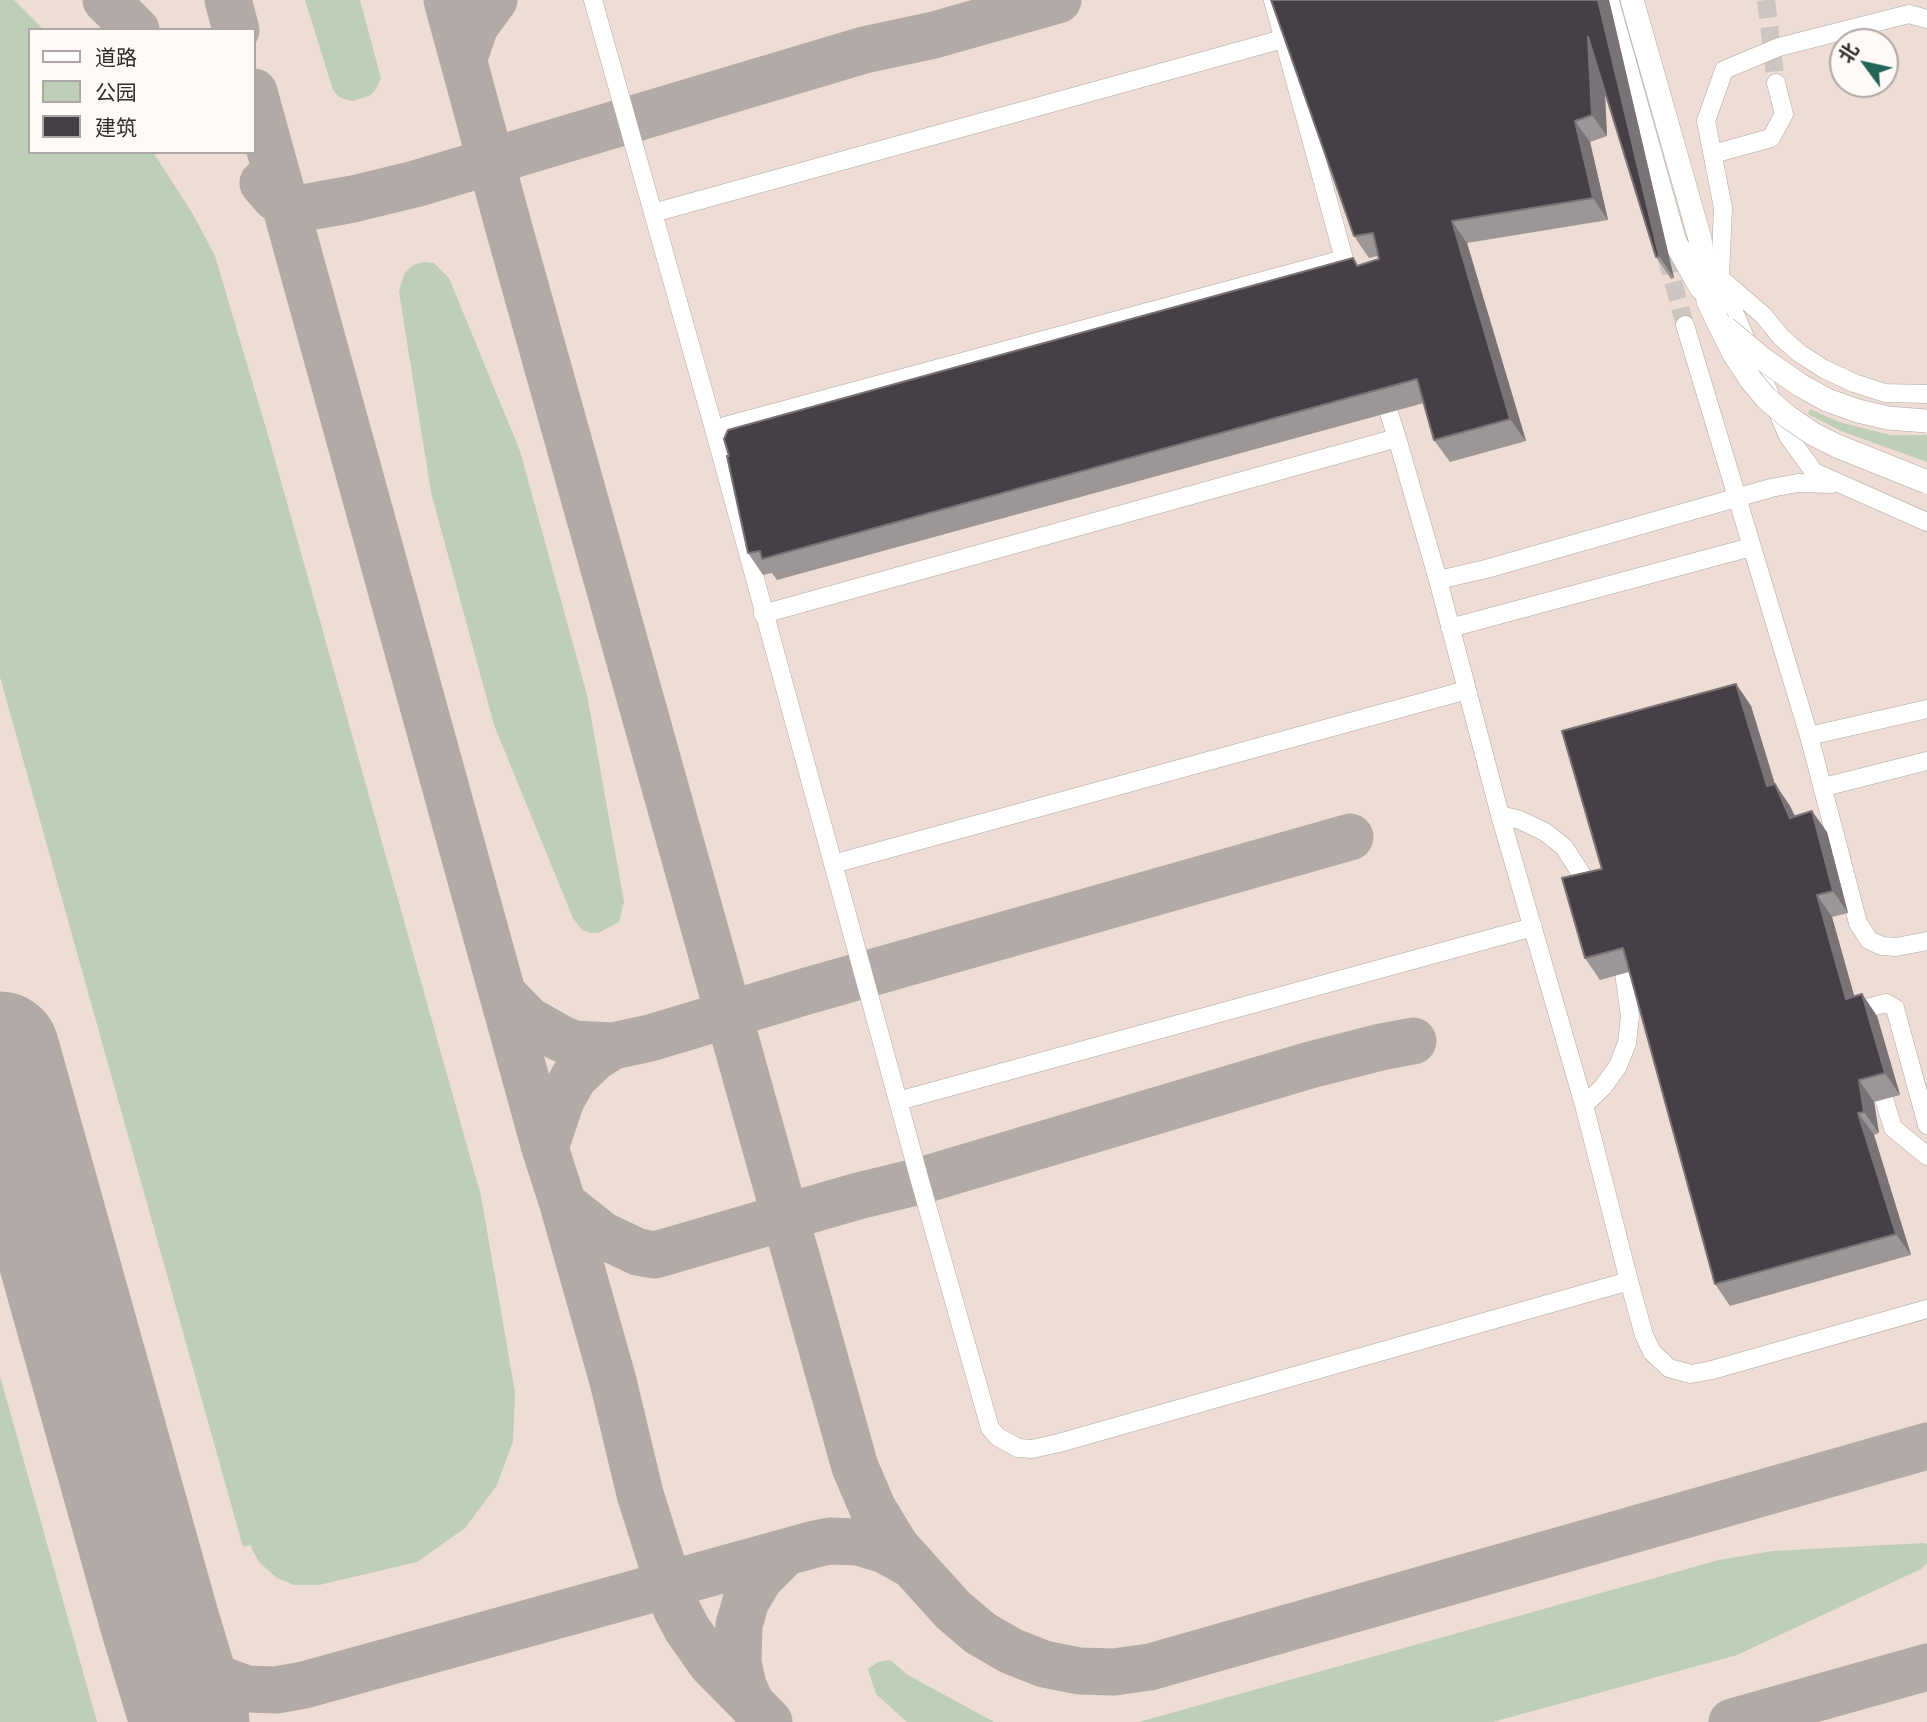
<!DOCTYPE html>
<meta charset="utf-8">
<style>
body{margin:0}
#map{position:relative;width:1927px;height:1722px;overflow:hidden;background:#f4ebe7;font-family:"Titillium Web","Noto Sans SC",sans-serif}
canvas{display:block}
.legend{position:absolute;left:28px;top:28px;width:228px;height:126px;box-sizing:border-box;background:#fff9f7;border:2px solid #ada7a5;margin:0;padding:9px 12px;list-style:none;font-size:21px;color:#312d2b}
.legend li{display:flex;align-items:center;gap:14px;height:35px}
.legend b{width:35px;border:2px solid #ada7a5}
.north{position:absolute;left:1829px;top:28px;width:70px;height:70px;box-sizing:border-box;background:#fff9f7;border:2px solid #ada7a5;border-radius:50%;rotate:303deg;font-size:19px;font-weight:700;line-height:28px;text-align:center;color:#312d2b}
.north::after{content:'';display:block;margin:auto;width:24px;height:32px;background:#226556;clip-path:polygon(50% 0,100% 100%,50% 72%,0 100%)}
</style>
<div id="map">
<canvas width="1927" height="1722"></canvas>
<ul class="legend">
<li><b style="height:9px;background:#fff"></b>道路</li>
<li><b style="height:19px;background:#bfceb7"></b>公园</li>
<li><b style="height:19px;background:#464046"></b>建筑</li>
</ul>
<div class="north">北</div>
</div>
<script>
const ctx = document.querySelector('canvas').getContext('2d');
ctx.lineJoin = 'round';
function paint(path, color) { ctx.fillStyle = color; ctx.fill(path, 'evenodd'); }
const toPath = rows => new Path2D(rows.map(r => 'M' + r).join(''));
function stroke(path, color, width, dash) { ctx.strokeStyle = color; ctx.lineWidth = width; ctx.lineCap = dash ? 'butt' : 'round'; ctx.setLineDash(dash || []); ctx.stroke(path); }
paint(toPath([
 [0,0,1927,0,1927,1722,0,1722],
 [30,30,254,30,254,152,30,152],
 [1843,42,1885,42,1885,84,1843,84]
]), '#edddd5');
paint(toPath([
 [0,0,14,0,44,30,30,30,30,152,153,152,194,216,215,256,268,435,481,1196,515,1392,513,1441,497,1485,465,1528,417,1562,319,1585,294,1585,277,1578,259,1562,250,1545,243,1547,0,677],
 [305,0,360,0,381,78,375,91,369,96,352,101,347,100,339,97,333,90],
 [424,262,434,263,449,278,520,451,587,695,624,902,619,922,598,933,590,933,582,930,573,918,494,725,431,492,399,292,404,274,413,265],
 [1810,409,1839,422,1890,435,1927,435,1927,462,1841,431,1808,414],
 [0,1376,97,1722,0,1722],
 [1924,1543,1927,1544,1927,1563,1921,1569,1737,1655,1493,1722,1139,1722,1719,1560,1773,1551],
 [890,1660,908,1675,994,1722,907,1722,876,1694,868,1669,878,1662]
]), '#bfceb7');
stroke(toPath([
 [106,0,136,30],
 [228,0,236,30],
 [447,0,510,232,855,1467,873,1509,896,1547,953,1610,980,1633,1011,1651,1044,1664,1079,1671,1114,1672,1150,1667,1927,1446],
 [464,58,475,26,494,0],
 [254,92,545,1148,563,1204,613,1381,640,1494,676,1608,687,1629,711,1663,769,1722],
 [263,183,275,197,285,203,303,208,353,199,415,184,864,50,934,35,1058,0],
 [504,995,528,1020,558,1037,573,1044,613,1046,650,1038,807,991,1350,837],
 [545,1148,561,1100,574,1077,594,1058,613,1046],
 [563,1204,602,1235,638,1252,655,1255,858,1196,920,1181,1310,1065,1381,1047,1413,1041],
 [160,1623,180,1650,217,1678,247,1689,276,1690,304,1685,815,1544,830,1541,858,1542,885,1550,910,1564],
 [752,1705,743,1686,738,1662,739,1625,746,1601,759,1579,785,1553],
 [1732,1722,1927,1667]
]), '#b2aaa7', 47);
stroke(toPath([
 [0,1051,160,1623,190,1722]
]), '#b2aaa7', 119);
stroke(toPath([
 [1766,0,1776,83],
 [1666,256,1685,325]
]), '#cdc5c1', 18, [18, 9]);
const minor = toPath([
 [593,0,714,429,920,1181,990,1428,998,1437,1018,1448,1032,1449,1059,1443,1629,1281],
 [1927,19,1909,14,1779,47,1724,70,1706,121,1723,208,1720,278,1763,315,1781,337,1799,353,1824,369,1854,383,1885,393,1927,394],
 [1713,154,1771,138,1784,114,1776,83],
 [653,213,1283,39],
 [1721,282,1788,436,1814,472,1927,522],
 [1685,325,1809,736,1858,923,1869,940,1882,946,1896,947,1927,941],
 [1389,413,1397,438],
 [714,429,1344,259,1273,0],
 [1438,580,1486,569,1771,488,1798,483,1832,484],
 [763,614,1397,438,1438,580,1500,815,1584,1105,1629,1281,1644,1335,1652,1352,1669,1368,1691,1374,1712,1370,1927,1309],
 [1450,628,1751,547],
 [1809,736,1927,709],
 [1824,787,1927,761],
 [1500,815,1520,820,1545,832,1564,847,1593,892],
 [833,864,1467,690],
 [1864,1020,1866,1010,1871,1007,1886,1003,1895,1008,1927,1125],
 [1884,1099,1893,1128,1927,1156],
 [898,1101,1533,927],
 [1584,1105,1603,1087,1618,1066,1627,1043,1630,1016,1624,973]
]);
const major = toPath([
 [1607,0,1675,242,1701,288],
 [1632,0,1700,239,1708,301,1716,318]
]);
stroke(minor, '#b0a8a3', 19);
stroke(major, '#b0a8a3', 24);
stroke(minor, '#fff', 18);
stroke(major, '#fff', 23);
const majorBridge = toPath([
 [1716,318,1734,354,1751,380,1766,398,1788,417,1813,434,1837,446,1927,482],
 [1726,328,1764,360,1800,385,1827,400,1858,411,1888,418,1927,421]
]);
stroke(majorBridge, '#b0a8a3', 24, []);
stroke(majorBridge, '#fff', 23);
paint(toPath([
 [1271,0,1609,0,1674,278,1671,279,1656,257,1605,92,1607,136,1590,142,1608,220,1467,243,1526,441,1450,462,1434,440,1424,403,777,580,772,573,763,575,748,553,1358,266,1379,259,1378,256,1369,258,1354,236],
 [1736,684,1751,706,1775,784,1790,806,1795,816,1827,832,1848,913,1832,917,1854,996,1862,994,1877,1016,1900,1095,1874,1102,1879,1133,1874,1135,1911,1255,1730,1306,1715,1284,1629,972,1600,980,1585,958,1602,869]
]), '#9d9696');
paint(toPath([
 [1598,0,1609,0,1674,278,1659,256],
 [1588,37,1603,59,1607,136,1592,115],
 [1575,121,1590,142,1608,220,1593,198],
 [1452,221,1467,243,1526,441,1510,419],
 [1736,684,1751,706,1782,808,1767,786],
 [1775,784,1790,806,1805,839,1790,818],
 [1812,811,1827,832,1848,913,1833,891],
 [1817,895,1832,917,1861,1020,1846,999],
 [1862,994,1877,1016,1900,1095,1885,1073],
 [1859,1080,1874,1102,1879,1133,1864,1112],
 [1858,1113,1874,1135,1911,1255,1896,1234]
]), '#7a7376');
const building = toPath([
 [1271,0,1598,0,1659,256,1656,257,1588,37,1592,115,1575,121,1593,198,1452,221,1510,419,1434,440,1417,379,762,559,760,551,748,553,727,456,729,456,724,439,728,430,1353,258,1357,266,1379,259,1373,233,1354,236,1271,0],
 [1736,684,1767,786,1775,784,1790,818,1812,811,1833,891,1817,895,1846,999,1862,994,1885,1073,1859,1080,1864,1112,1858,1113,1896,1234,1715,1284,1623,948,1585,958,1562,878,1602,869,1562,731,1736,684]
]);
paint(building, '#464046');
stroke(building, '#7a7376', 2);
</script>
